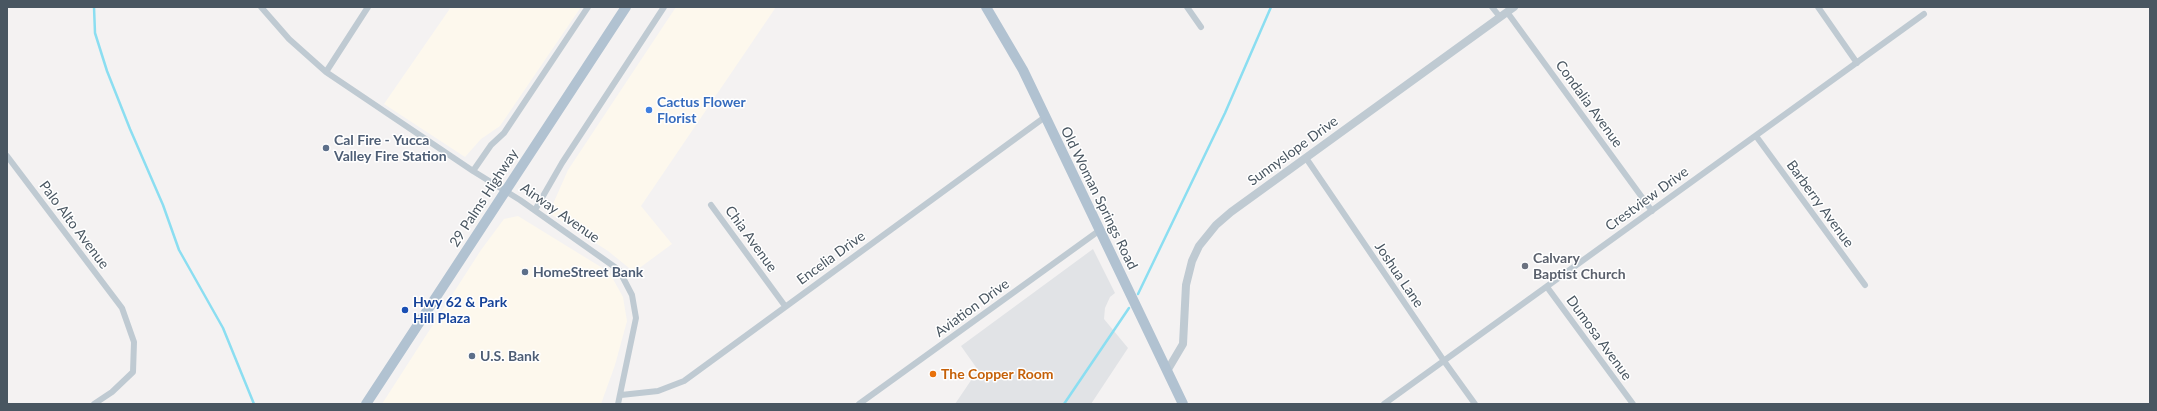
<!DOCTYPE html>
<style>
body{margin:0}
#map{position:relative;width:2157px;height:411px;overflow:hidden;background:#f4f2f2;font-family:Lato,sans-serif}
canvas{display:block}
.frame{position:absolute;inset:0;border:8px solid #495661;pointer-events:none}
</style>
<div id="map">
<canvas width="2157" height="411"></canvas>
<div class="frame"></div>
</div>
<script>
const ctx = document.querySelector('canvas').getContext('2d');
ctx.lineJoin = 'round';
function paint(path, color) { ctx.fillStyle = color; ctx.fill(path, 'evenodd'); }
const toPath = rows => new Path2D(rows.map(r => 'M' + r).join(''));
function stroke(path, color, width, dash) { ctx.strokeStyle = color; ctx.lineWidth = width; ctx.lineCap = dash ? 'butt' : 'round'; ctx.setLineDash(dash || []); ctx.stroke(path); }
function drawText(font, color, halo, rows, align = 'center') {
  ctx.font = font + ' Lato,sans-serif'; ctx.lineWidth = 3; ctx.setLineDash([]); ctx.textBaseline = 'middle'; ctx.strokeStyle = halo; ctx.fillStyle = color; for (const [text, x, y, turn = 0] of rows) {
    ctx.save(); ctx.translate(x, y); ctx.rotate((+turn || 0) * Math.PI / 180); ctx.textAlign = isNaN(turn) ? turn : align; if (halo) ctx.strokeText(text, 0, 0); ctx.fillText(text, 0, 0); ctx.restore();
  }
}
paint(toPath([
 [451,7,581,7,500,126,481,139,465,157,384,104],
 [676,7,776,7,641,206,672,244,634,272,608,251,549,213,568,170],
 [518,216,609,272,623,297,627,321,615,365,601,404,382,404,481,250,504,219]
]), '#fdf8ed');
paint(toPath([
 [1093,249,1115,293,1110,297,1105,308,1104,319,1128,348,1091,404,955,404,978,370,961,346]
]), '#e1e3e6');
stroke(toPath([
 [94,7,95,33,107,71,130,129,163,205,179,250,223,328,254,404],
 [1138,294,1225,113,1271,7],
 [1064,404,1129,308]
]), '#8bdef1', 2.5);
stroke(toPath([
 [261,7,289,39,326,72,473,171,520,200,619,270,632,295,636,318,618,404],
 [1187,7,1201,27],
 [1492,7,1500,17],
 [1818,7,1857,63],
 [1507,12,1652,211],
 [326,72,368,7],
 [1756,136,1865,285],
 [7,156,122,308,134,342,133,372,112,392,94,404],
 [1306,158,1444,361,1475,404],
 [473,171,491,145,504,133,588,7],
 [711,205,785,306],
 [535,210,562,163,664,7],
 [1547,287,1633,404],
 [621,395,658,391,684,381,1045,117],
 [859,404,1100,230],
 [1384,404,1924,14]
]), '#bfcad2', 6);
stroke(toPath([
 [1167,371,1183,344,1186,285,1192,261,1199,246,1216,225,1231,212,1514,7]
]), '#bfcad2', 8);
stroke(toPath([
 [986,7,1023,70,1183,404],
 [366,404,626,7]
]), '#b1c2d1', 10);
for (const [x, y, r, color] of [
 [649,110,4,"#3f7fe0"],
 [326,148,4,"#5c6f8a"],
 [1525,266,4,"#6b7280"],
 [525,272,4,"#5c6f8a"],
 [405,310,4,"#1a4fb4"],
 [472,356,4,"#5c6f8a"],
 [933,374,4,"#e8710a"]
]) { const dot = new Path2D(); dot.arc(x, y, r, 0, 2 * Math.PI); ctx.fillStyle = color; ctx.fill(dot); stroke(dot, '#fff', 1.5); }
drawText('bold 14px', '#366cbe', '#fff', [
 ["Cactus Flower",657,102],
 ["Florist",657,118]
], 'left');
drawText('14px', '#495661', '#fff', [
 ["Condalia Avenue",1589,104,54],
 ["Sunnyslope Drive",1293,151,-36],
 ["29 Palms Highway",484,198,-57],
 ["Old Woman Springs Road",1099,198,64],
 ["Crestview Drive",1647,199,-36],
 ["Barberry Avenue",1820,204,54],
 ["Airway Avenue",560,213,35],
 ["Palo Alto Avenue",74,225,53],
 ["Chia Avenue",751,239,54],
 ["Encelia Drive",831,258,-36],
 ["Joshua Lane",1399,275,56],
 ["Aviation Drive",972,308,-36],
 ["Dumosa Avenue",1599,338,54]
]);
drawText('bold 14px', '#4e5e75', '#fff', [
 ["Cal Fire - Yucca",334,140],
 ["Valley Fire Station",334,156],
 ["HomeStreet Bank",533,272],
 ["U.S. Bank",480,356]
], 'left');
drawText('bold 14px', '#5b616d', '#fff', [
 ["Calvary",1533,258],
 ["Baptist Church",1533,274]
], 'left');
drawText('bold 14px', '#164399', '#fff', [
 ["Hwy 62 & Park",413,302],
 ["Hill Plaza",413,318]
], 'left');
drawText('bold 14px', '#c56008', '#fff', [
 ["The Copper Room",941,374]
], 'left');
</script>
